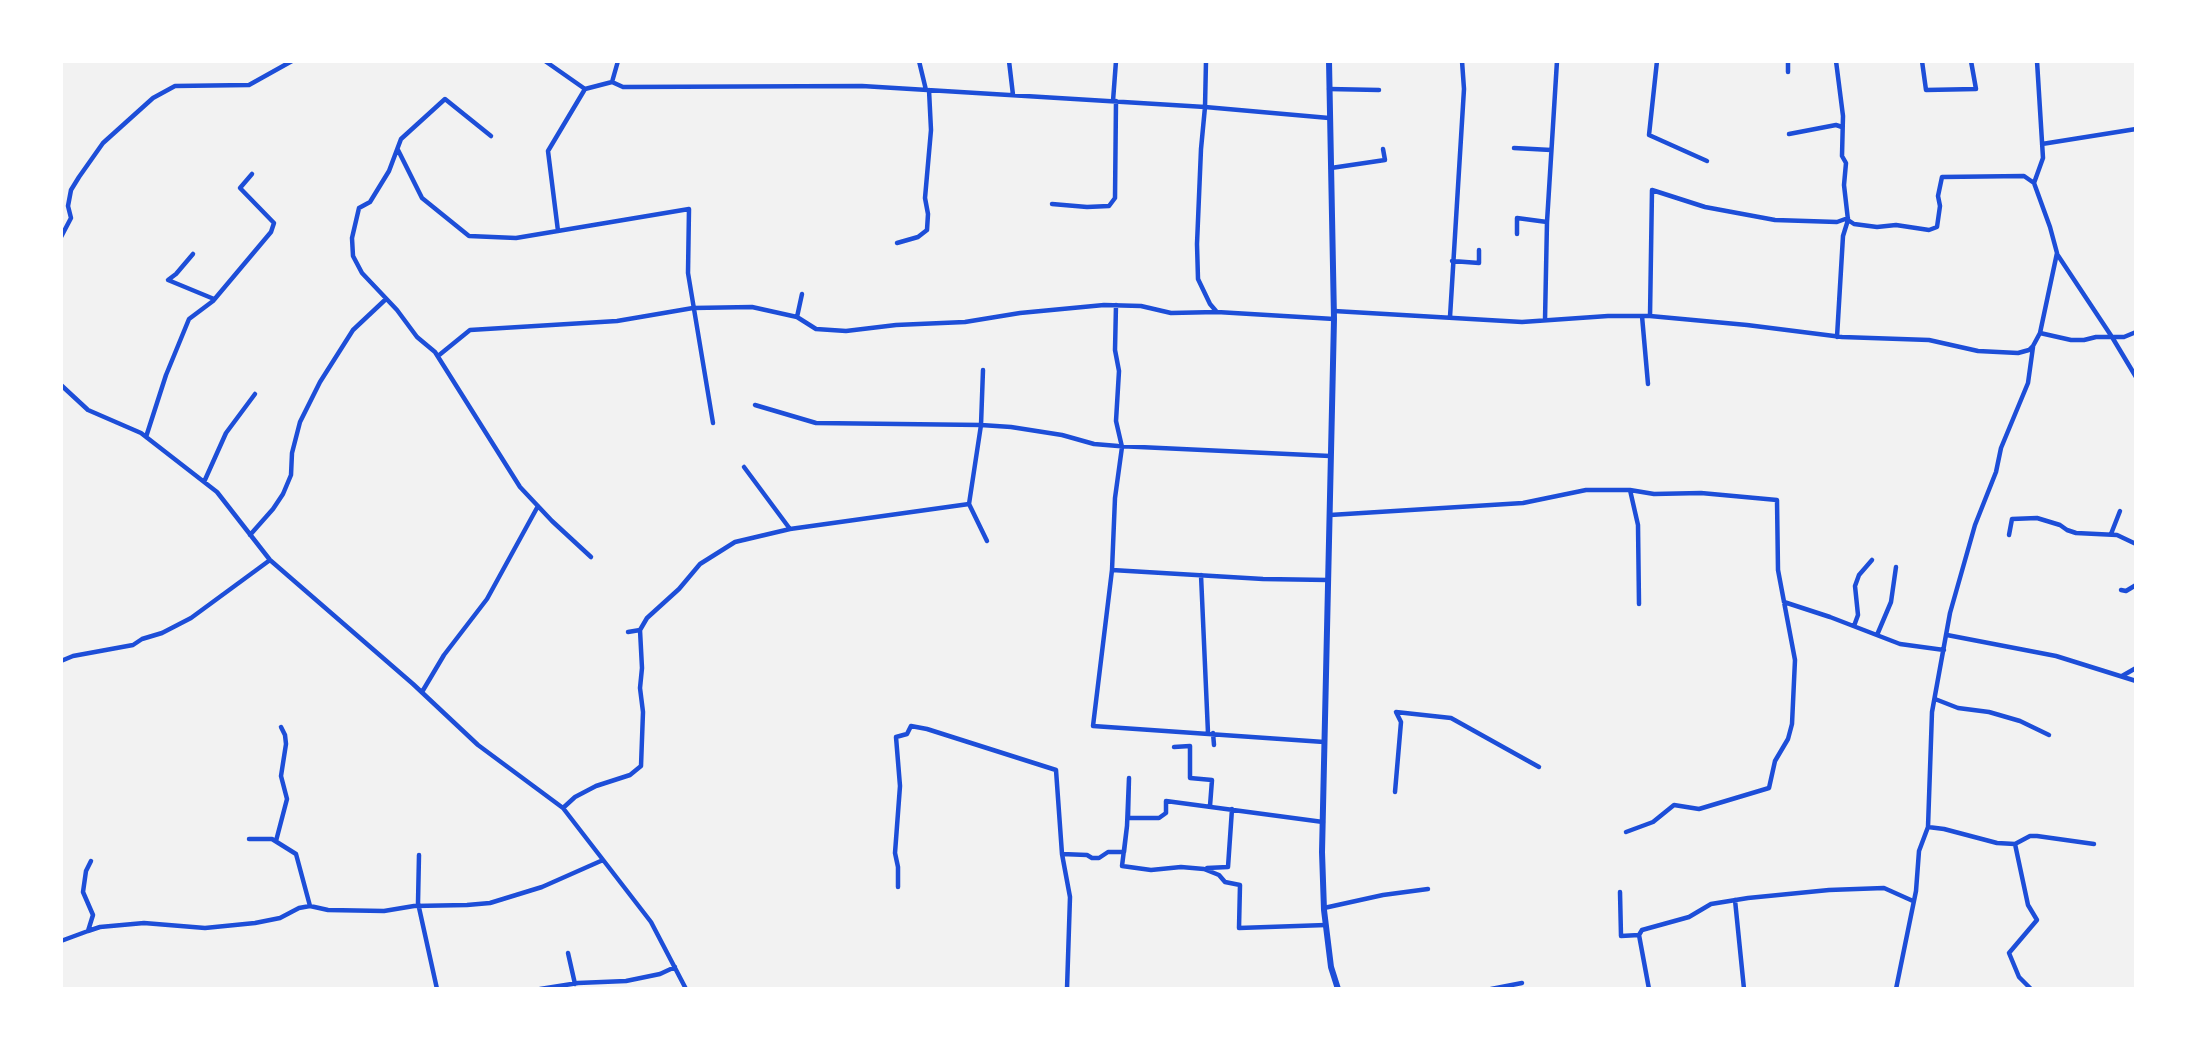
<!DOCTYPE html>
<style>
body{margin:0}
#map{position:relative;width:2197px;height:1050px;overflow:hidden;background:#f2f2f2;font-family:Overpass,sans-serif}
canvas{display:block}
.frame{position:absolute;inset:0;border:63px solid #fff;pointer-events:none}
</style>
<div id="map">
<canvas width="2197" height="1050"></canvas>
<div class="frame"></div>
</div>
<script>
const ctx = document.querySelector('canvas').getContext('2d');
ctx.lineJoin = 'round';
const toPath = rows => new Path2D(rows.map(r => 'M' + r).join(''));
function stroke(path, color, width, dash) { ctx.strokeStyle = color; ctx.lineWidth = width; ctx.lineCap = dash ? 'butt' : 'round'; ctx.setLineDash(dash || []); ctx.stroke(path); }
stroke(toPath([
 [545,61,585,89],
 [618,61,612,82,623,87,862,86,1205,107,1329,118],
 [919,61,926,90],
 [1009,61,1013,95],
 [1206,61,1205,107,1201,149,1197,244,1198,279,1210,304,1216,311],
 [1657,61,1649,135,1707,161],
 [1788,61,1788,72],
 [1836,61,1843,116,1842,156,1846,163,1844,185,1848,220,1843,236,1837,337],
 [1922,61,1926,90,1976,89,1971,61],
 [1329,89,1379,90],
 [1113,101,1116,61],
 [1789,134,1836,125,1842,127],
 [491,136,445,99,401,139,389,171,370,202,359,208,352,238,353,256,362,273,397,310,417,337,435,352,520,487,552,521,591,557],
 [2042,144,2136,129],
 [1514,148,1551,150],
 [398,150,422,198,469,236,516,238,689,209,688,273,713,423],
 [1331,168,1385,160,1383,149],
 [1052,204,1087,207,1109,206,1115,198,1116,101],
 [1848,220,1854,224,1877,227,1896,225,1929,230,1937,227,1940,206,1938,196,1942,177,2024,176,2034,183],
 [558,231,548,151,585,89,612,82],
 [1517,234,1517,218,1547,222],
 [61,237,71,218,68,206,71,190,79,177,103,143,153,98,175,86,249,85,292,61],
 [897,243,918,237,927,230,928,214,925,198,931,130,929,90],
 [193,254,176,274,168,280,214,299],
 [2057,254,2112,337,2136,377],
 [1452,261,1479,263,1479,250],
 [1116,305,1115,350,1119,371,1116,421,1122,447,1115,498,1112,570,1263,579,1328,580],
 [1334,311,1522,322,1608,316,1650,316,1652,190,1705,207,1775,220,1837,222,1848,218],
 [1642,316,1648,384],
 [1650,316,1747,325,1842,337,1929,340,1978,351,2018,353,2029,350,2033,346,2040,333,2057,253,2050,227,2034,183,2043,158,2037,61],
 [797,317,802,294],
 [1450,317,1464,89,1462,61],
 [1545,320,1547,222,1557,61],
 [2040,333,2071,340,2084,340,2096,337,2124,337,2136,332],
 [438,356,470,330,617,321,693,308,752,307,797,317,816,329,846,331,896,325,965,322,1020,313,1104,305,1141,306,1171,313,1217,312,1334,319],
 [61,385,88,410,141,433,217,492,270,560,413,684,478,745,563,808,651,922,686,989],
 [755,405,816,423,981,425,1011,427,1062,435,1094,444,1118,446,1330,456],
 [146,437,166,375,189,319,213,301,271,232,274,223,240,188,252,174],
 [744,467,790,529,969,504,981,425,983,370],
 [204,482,226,433,255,394],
 [1630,490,1638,525,1639,604],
 [969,504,987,541],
 [1330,515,1523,503,1586,490,1630,490,1654,494,1701,493,1777,500,1778,570,1795,660,1792,724,1788,739,1775,761,1769,788,1699,809,1674,805,1653,822,1626,832],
 [2111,534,2120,511],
 [250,535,273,509,283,494,291,475,292,453,300,422,320,382,353,330,386,299],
 [2009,535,2012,519,2037,518,2060,525,2067,530,2076,533,2117,535,2136,544],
 [1112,570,1093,726,1324,742],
 [1201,575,1208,733],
 [2121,590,2126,591,2136,585],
 [1784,602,1830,617,1900,644,1944,650],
 [1854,626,1858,615,1855,586,1859,575,1872,560],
 [628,632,640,630],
 [1877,635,1891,602,1896,567],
 [1947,635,2056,656,2136,681],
 [61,661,73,656,133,645,142,639,162,633,191,618,270,560],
 [2122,676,2136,668],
 [422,692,444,655,487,599,538,506],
 [1935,699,1958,708,1989,712,2020,721,2049,735],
 [1213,733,1214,745],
 [1174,747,1190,746,1190,778,1212,780,1210,806],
 [1395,792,1401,722,1396,712,1451,718,1539,767],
 [563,808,575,797,596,786,630,775,641,766,643,712,640,688,642,668,640,630,647,618,679,589,700,564,735,542,790,529],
 [1127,826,1129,778,1128,818,1159,818,1166,813,1166,801,1323,822],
 [1928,827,1932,712,1950,613,1975,525,1996,472,2001,448,2028,383,2033,347],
 [249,839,272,839,296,854,310,906],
 [276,841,287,799,281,776,286,744,285,735,281,727],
 [2015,844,2030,836,2037,836,2094,844],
 [1062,854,1087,855,1092,858,1099,858,1108,852,1124,852,1127,826,1122,866,1151,870,1181,867,1204,869,1219,875,1225,882,1240,885,1239,928,1326,925],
 [419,855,418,903,437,989],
 [1207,868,1228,867,1232,809],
 [898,887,898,867,895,853,900,786,896,737,907,734,911,726,927,729,1056,770,1062,854,1070,897,1067,989],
 [1620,892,1621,936,1639,935,1642,930,1689,917,1711,904,1748,898,1829,890,1884,888,1913,901],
 [1735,900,1744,989],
 [1324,908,1383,895,1428,889],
 [88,931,100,927,144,923,205,928,255,923,280,918,299,908,310,906,328,910,384,911,414,906,467,905,490,903,542,887,603,860],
 [1639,935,1649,989],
 [61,941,88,931,93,915,83,892,86,871,91,861],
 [568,953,575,984],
 [540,989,578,983,626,981,660,974,675,967],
 [1491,989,1522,983],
 [1896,989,1916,891,1919,851,1928,827,1944,829,1997,843,2015,844,2028,905,2037,920,2009,953,2019,977,2031,989]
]), '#1d4ed8', 4.5);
stroke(toPath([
 [1329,61,1334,319,1322,852,1324,910,1331,967,1338,989]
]), '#1d4ed8', 6);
</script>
